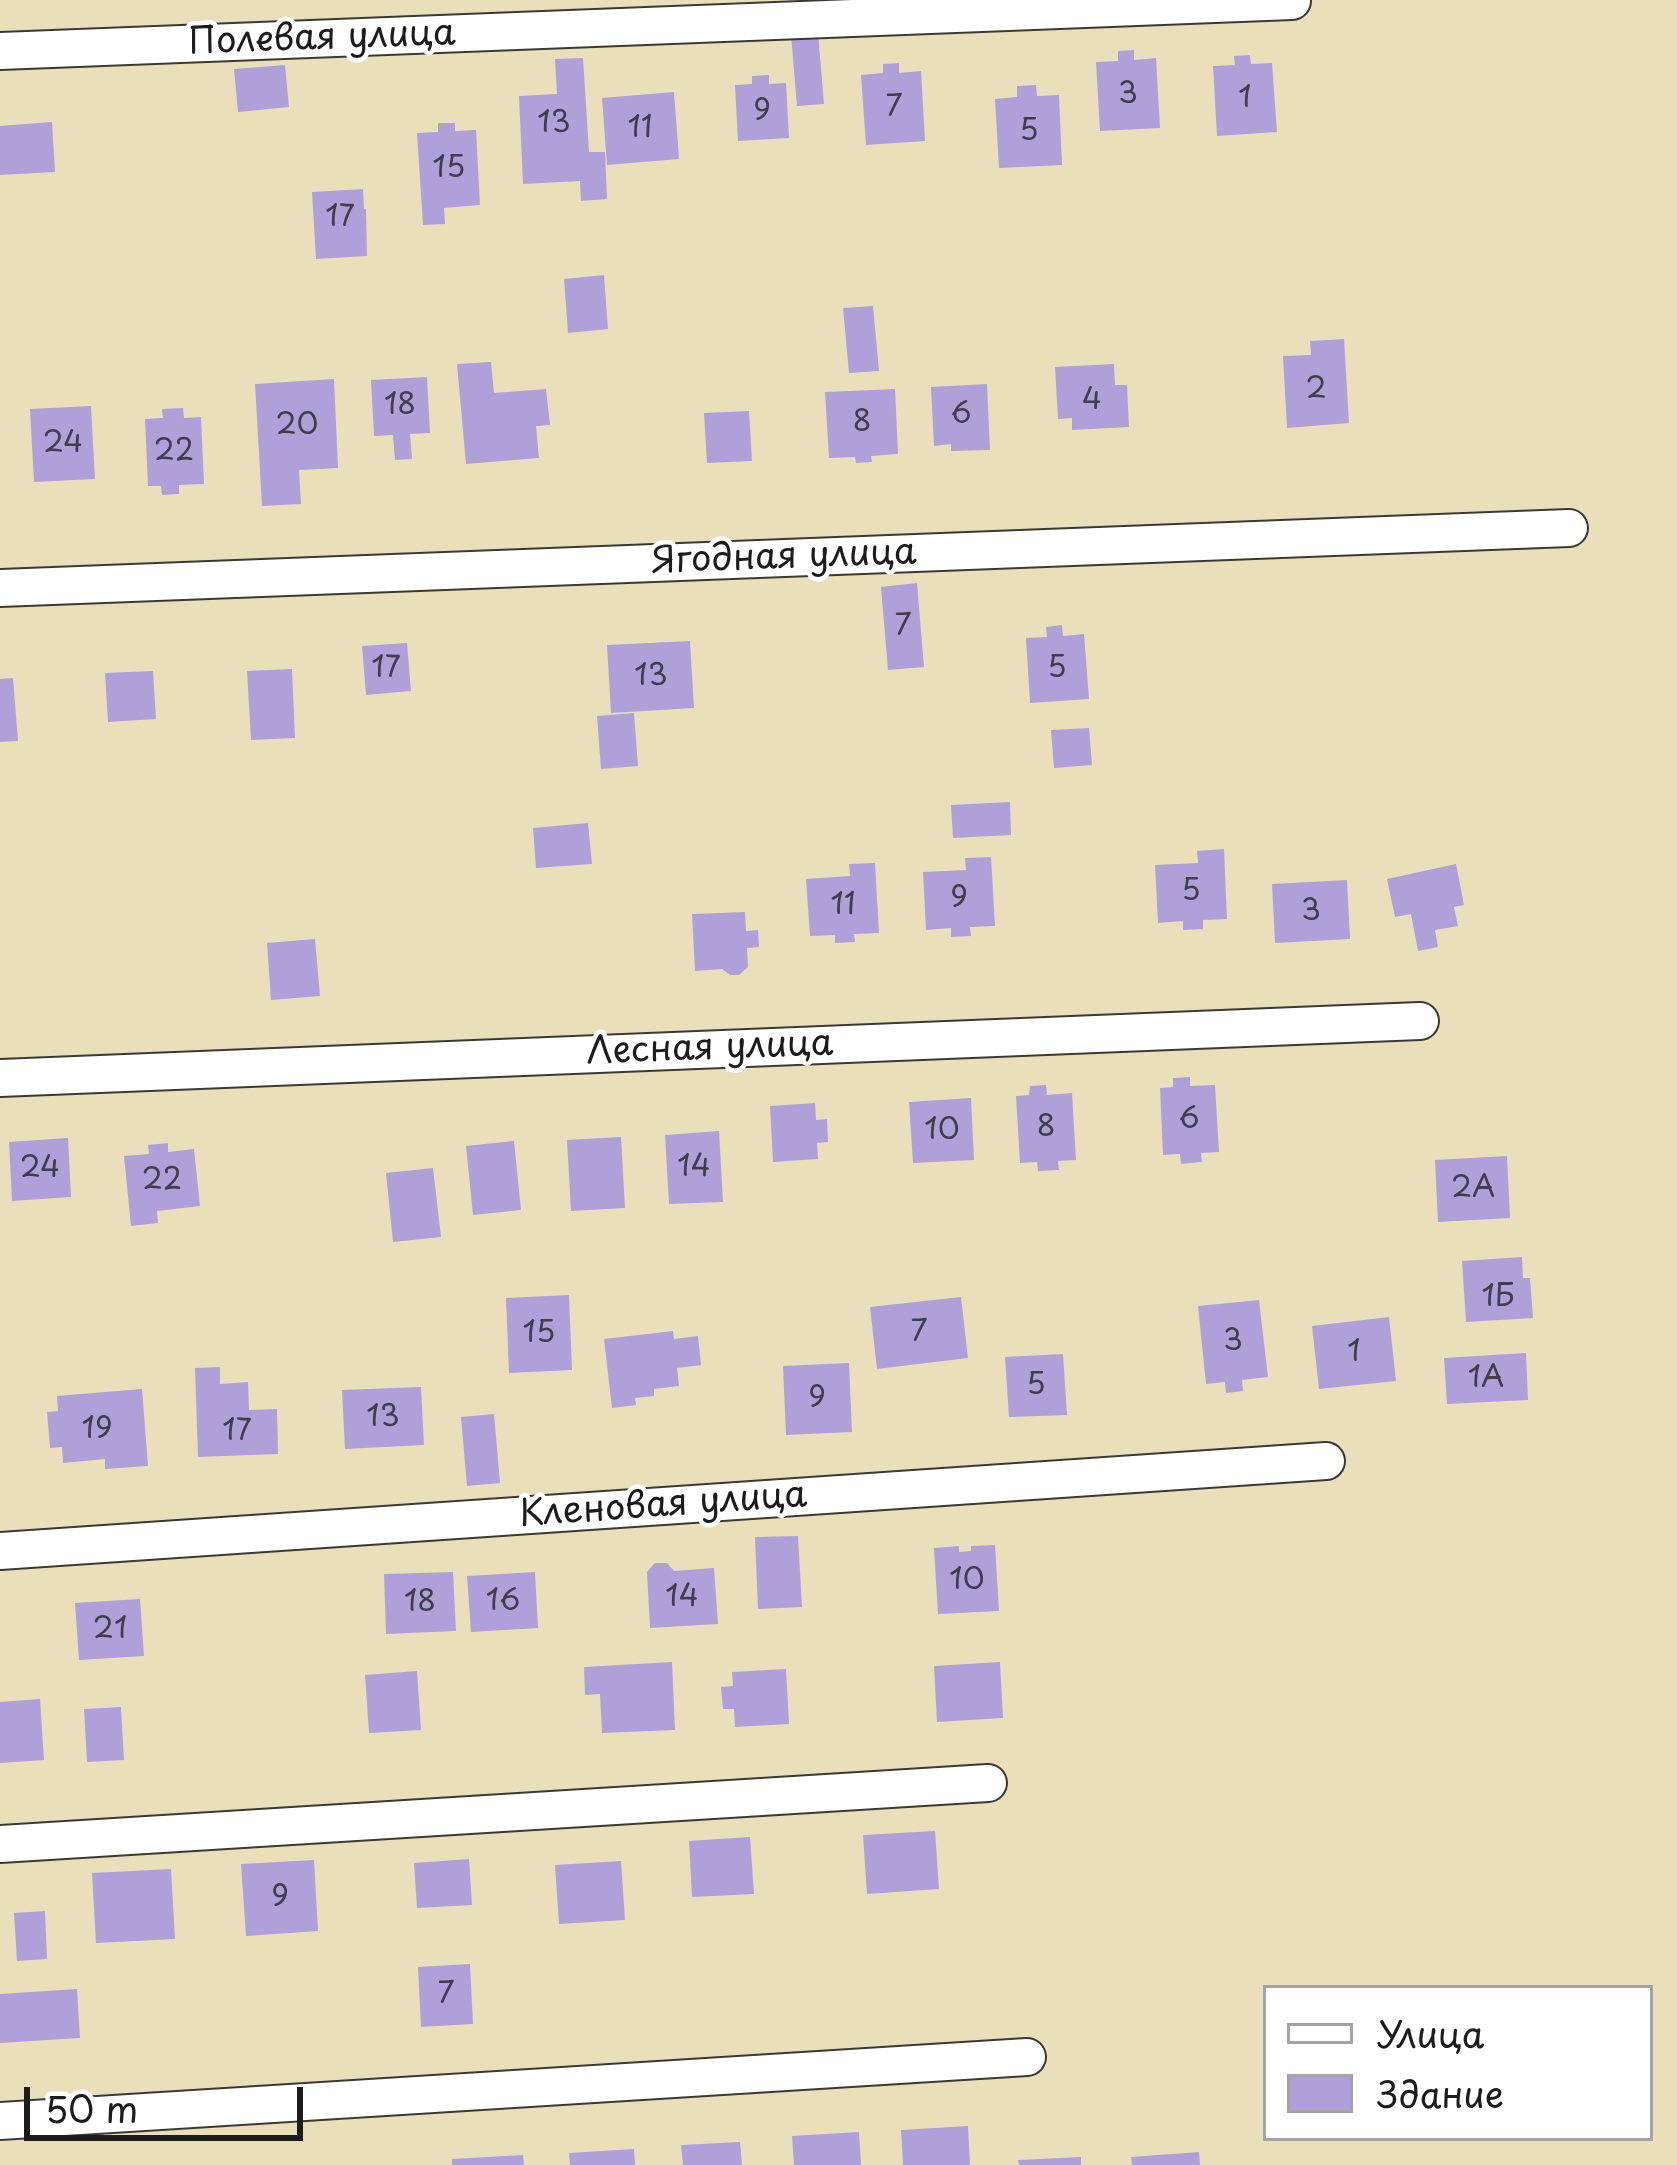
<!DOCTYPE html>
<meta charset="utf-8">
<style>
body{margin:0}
#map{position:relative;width:1677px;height:2165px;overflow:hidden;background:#eadfbb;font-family:"Playpen Sans",sans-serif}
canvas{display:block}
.legend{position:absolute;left:1263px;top:1985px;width:390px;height:156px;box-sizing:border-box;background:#fff;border:3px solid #a4a4a4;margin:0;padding:15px 21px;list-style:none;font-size:36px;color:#1c1c1c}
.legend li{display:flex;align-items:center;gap:24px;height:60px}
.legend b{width:60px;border:3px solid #a4a4a4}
.scale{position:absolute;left:24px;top:2087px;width:279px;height:54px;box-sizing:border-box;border:6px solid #1c1c1c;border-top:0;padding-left:15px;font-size:36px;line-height:42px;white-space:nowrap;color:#1c1c1c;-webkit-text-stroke:9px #fff;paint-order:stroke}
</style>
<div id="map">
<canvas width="1677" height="2165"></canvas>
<ul class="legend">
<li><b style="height:15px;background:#fff"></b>Улица</li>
<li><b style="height:33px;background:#b0a0d9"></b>Здание</li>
</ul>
<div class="scale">50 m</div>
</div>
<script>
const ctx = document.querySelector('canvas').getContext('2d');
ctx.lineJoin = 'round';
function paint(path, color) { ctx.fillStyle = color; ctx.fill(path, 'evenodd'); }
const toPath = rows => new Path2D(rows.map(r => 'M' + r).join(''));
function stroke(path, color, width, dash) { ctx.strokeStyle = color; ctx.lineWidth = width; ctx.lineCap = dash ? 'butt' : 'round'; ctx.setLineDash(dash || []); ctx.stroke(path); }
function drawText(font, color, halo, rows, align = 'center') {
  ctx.font = font + ' "Playpen Sans",sans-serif'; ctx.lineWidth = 9; ctx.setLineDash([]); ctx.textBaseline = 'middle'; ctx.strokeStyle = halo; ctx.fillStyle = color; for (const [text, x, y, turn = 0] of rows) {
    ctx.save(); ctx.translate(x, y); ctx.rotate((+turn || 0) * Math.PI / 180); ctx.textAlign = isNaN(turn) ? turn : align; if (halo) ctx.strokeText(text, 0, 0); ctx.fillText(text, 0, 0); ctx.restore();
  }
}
paint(toPath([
 [818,33,824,104,797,106,791,35],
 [1134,50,1134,60,1156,58,1160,128,1100,131,1096,62,1118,61,1118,51],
 [1250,55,1251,64,1272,63,1277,132,1217,136,1213,66,1235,65,1234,56],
 [583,58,589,152,605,152,607,199,581,201,580,181,523,184,519,96,557,94,555,59],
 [899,63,899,73,921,71,925,141,866,145,861,75,883,73,883,64],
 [285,65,289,107,238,112,234,69],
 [769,75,769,84,786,83,789,138,738,141,735,85,752,84,752,76],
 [1036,85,1037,96,1059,95,1062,165,999,168,995,99,1017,97,1017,86],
 [674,92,679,159,607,165,602,98],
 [52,122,55,172,0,175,0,126],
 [438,123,455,123,455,131,476,130,480,205,444,208,445,224,423,225,417,133,438,132],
 [363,189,364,209,366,209,367,256,316,259,312,192],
 [604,275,608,329,568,333,564,279],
 [873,306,879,371,849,373,843,308],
 [1344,339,1349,423,1287,428,1283,356,1311,355,1310,341],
 [491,362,494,393,546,389,550,425,536,426,539,458,466,464,457,364],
 [1114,364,1115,385,1127,385,1129,427,1072,430,1072,418,1058,419,1055,367],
 [427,377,430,433,410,434,412,459,395,460,393,435,374,436,371,380],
 [334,379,338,468,299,470,301,504,262,506,255,384],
 [987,384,990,450,951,451,951,444,934,446,931,387],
 [895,389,898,454,871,456,872,462,856,463,855,457,829,458,825,392],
 [91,406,95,479,34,482,30,409],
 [183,408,184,418,201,417,204,484,179,485,179,494,162,495,161,486,148,486,145,419,163,418,162,409],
 [749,411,752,461,707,463,704,413],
 [917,583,924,667,888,670,881,587],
 [1062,625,1063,636,1084,634,1089,699,1030,703,1026,638,1047,637,1046,627],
 [690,641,694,708,611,713,607,645],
 [407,643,411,691,366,695,362,646],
 [292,669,295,738,251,740,247,671],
 [153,671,156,719,108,722,105,673],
 [13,678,18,741,0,742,0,679],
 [634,713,638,766,601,769,597,716],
 [1089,728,1092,765,1054,768,1051,730],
 [1010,802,1011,835,953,838,951,805],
 [588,823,592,864,536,868,533,828],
 [1224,849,1227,919,1203,920,1203,929,1183,930,1183,921,1158,923,1155,865,1198,863,1197,851],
 [991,857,995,926,970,927,971,936,951,937,951,928,926,930,923,872,966,870,965,858],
 [875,863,879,933,854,934,855,942,835,943,835,935,810,936,806,879,850,876,849,864],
 [1456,864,1464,905,1454,907,1458,926,1435,930,1438,947,1418,951,1411,914,1395,917,1387,879],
 [1347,880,1350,939,1275,943,1272,884],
 [745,912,746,931,758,930,759,947,747,948,748,967,739,975,730,975,722,969,695,971,692,914],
 [315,939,320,996,271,1000,267,943],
 [1190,1077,1190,1086,1215,1085,1219,1152,1201,1153,1202,1162,1181,1164,1180,1154,1163,1155,1160,1088,1173,1087,1173,1078],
 [1046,1085,1047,1095,1072,1093,1076,1160,1058,1161,1059,1170,1038,1171,1037,1162,1020,1163,1016,1096,1029,1095,1030,1086],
 [971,1098,974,1160,913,1163,909,1102],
 [815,1103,816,1120,827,1119,828,1142,817,1143,818,1159,773,1162,770,1106],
 [719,1131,723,1202,669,1204,665,1135],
 [621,1137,625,1208,571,1211,567,1140],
 [68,1138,71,1197,12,1201,9,1142],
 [514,1141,521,1210,473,1215,466,1146],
 [168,1143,168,1152,194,1149,200,1206,157,1211,158,1223,131,1226,124,1156,149,1154,148,1145],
 [1507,1156,1510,1218,1438,1222,1435,1160],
 [433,1168,441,1237,393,1242,386,1173],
 [1522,1257,1523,1278,1530,1278,1533,1318,1466,1322,1462,1261],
 [569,1295,572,1370,509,1373,506,1298],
 [961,1297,968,1358,877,1369,870,1307],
 [1259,1300,1268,1377,1242,1380,1243,1391,1226,1393,1225,1382,1206,1384,1198,1306],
 [1389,1317,1396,1381,1319,1389,1312,1326],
 [673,1331,674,1339,698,1336,701,1365,677,1368,679,1386,654,1389,654,1396,635,1398,636,1405,612,1408,604,1339],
 [1526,1353,1528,1400,1447,1404,1444,1358],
 [1063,1354,1067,1415,1009,1417,1005,1357],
 [849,1363,852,1432,786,1435,783,1366],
 [220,1367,220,1384,248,1382,249,1410,277,1409,278,1454,198,1457,195,1368],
 [421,1387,424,1445,345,1449,342,1390],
 [142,1389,148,1466,105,1469,105,1459,63,1463,62,1447,50,1448,47,1412,58,1411,57,1396],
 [494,1414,500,1483,467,1486,461,1417],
 [798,1536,802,1607,758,1609,755,1537],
 [995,1545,999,1611,938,1614,934,1548,959,1546,959,1552,971,1551,971,1546],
 [655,1563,667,1563,674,1571,714,1568,718,1624,650,1628,647,1572],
 [453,1572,456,1631,386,1634,384,1574],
 [535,1572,538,1628,471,1632,467,1576],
 [140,1599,144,1656,79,1660,75,1603],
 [672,1662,675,1730,602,1733,600,1694,585,1695,584,1667],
 [1000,1662,1003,1718,937,1722,934,1666],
 [786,1669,789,1724,735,1727,734,1709,723,1709,721,1687,733,1686,732,1672],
 [417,1671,421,1730,369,1733,365,1675],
 [40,1699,44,1760,0,1763,0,1702],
 [121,1707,124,1760,87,1762,84,1709],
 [935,1831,939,1889,867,1894,863,1835],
 [750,1837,754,1894,692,1897,689,1841],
 [469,1859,472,1905,417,1908,414,1863],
 [314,1860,318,1931,246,1936,241,1864],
 [621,1861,625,1920,559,1924,555,1865],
 [171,1869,175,1939,96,1943,92,1873],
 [45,1911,47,1959,17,1961,14,1913],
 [470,1964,473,2024,421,2027,418,1967],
 [77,1989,80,2038,0,2043,0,1994],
 [968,2126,970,2165,903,2165,901,2130],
 [859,2132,861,2165,794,2165,792,2136],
 [740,2142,742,2165,683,2165,681,2145],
 [634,2149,635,2165,570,2165,569,2153],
 [1199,2152,1200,2165,1132,2165,1131,2157],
 [523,2155,524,2165,452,2165,452,2159],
 [1081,2157,1081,2165,1019,2165,1018,2160]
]), '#b0a0d9');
const minor = toPath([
 [0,51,1292,1],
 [0,588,1569,528],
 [0,1078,1420,1021],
 [0,1551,1326,1461],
 [0,1844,988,1783],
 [0,2121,1027,2057]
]);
stroke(minor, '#3b3934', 40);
stroke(minor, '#fff', 36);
drawText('30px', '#413d4b', null, [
 ["3",1128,95],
 ["1",1245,99],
 ["7",894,108],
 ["9",762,112],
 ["13",554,124],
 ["11",640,129],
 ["5",1029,132],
 ["15",449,169],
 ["17",340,218],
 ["2",1316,390],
 ["4",1092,401],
 ["18",400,406],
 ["6",961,415],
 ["8",862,423],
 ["20",297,426],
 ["24",63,444],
 ["22",174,452],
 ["7",903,627],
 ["17",386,669],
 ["5",1057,669],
 ["13",651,677],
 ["5",1191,892],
 ["9",959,899],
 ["11",843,906],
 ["3",1311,912],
 ["6",1189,1120],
 ["8",1046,1128],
 ["10",942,1131],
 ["14",694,1168],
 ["24",40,1169],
 ["22",162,1181],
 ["2А",1473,1189],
 ["1Б",1498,1298],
 ["7",919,1333],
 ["15",539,1334],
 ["3",1233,1342],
 ["1",1354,1353],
 ["1А",1486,1379],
 ["5",1036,1386],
 ["9",817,1399],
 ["13",383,1418],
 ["19",97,1430],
 ["17",237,1432],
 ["10",967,1581],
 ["14",682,1598],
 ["16",503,1602],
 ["18",420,1603],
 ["21",110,1630],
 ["9",280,1898],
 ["7",446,1995]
]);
drawText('36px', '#1c1c1c', '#fff', [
 ["Полевая улица",322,39,-2],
 ["Ягодная улица",784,558,-2],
 ["Лесная улица",710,1049,-2],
 ["Кленовая улица",663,1506,-4]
]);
</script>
